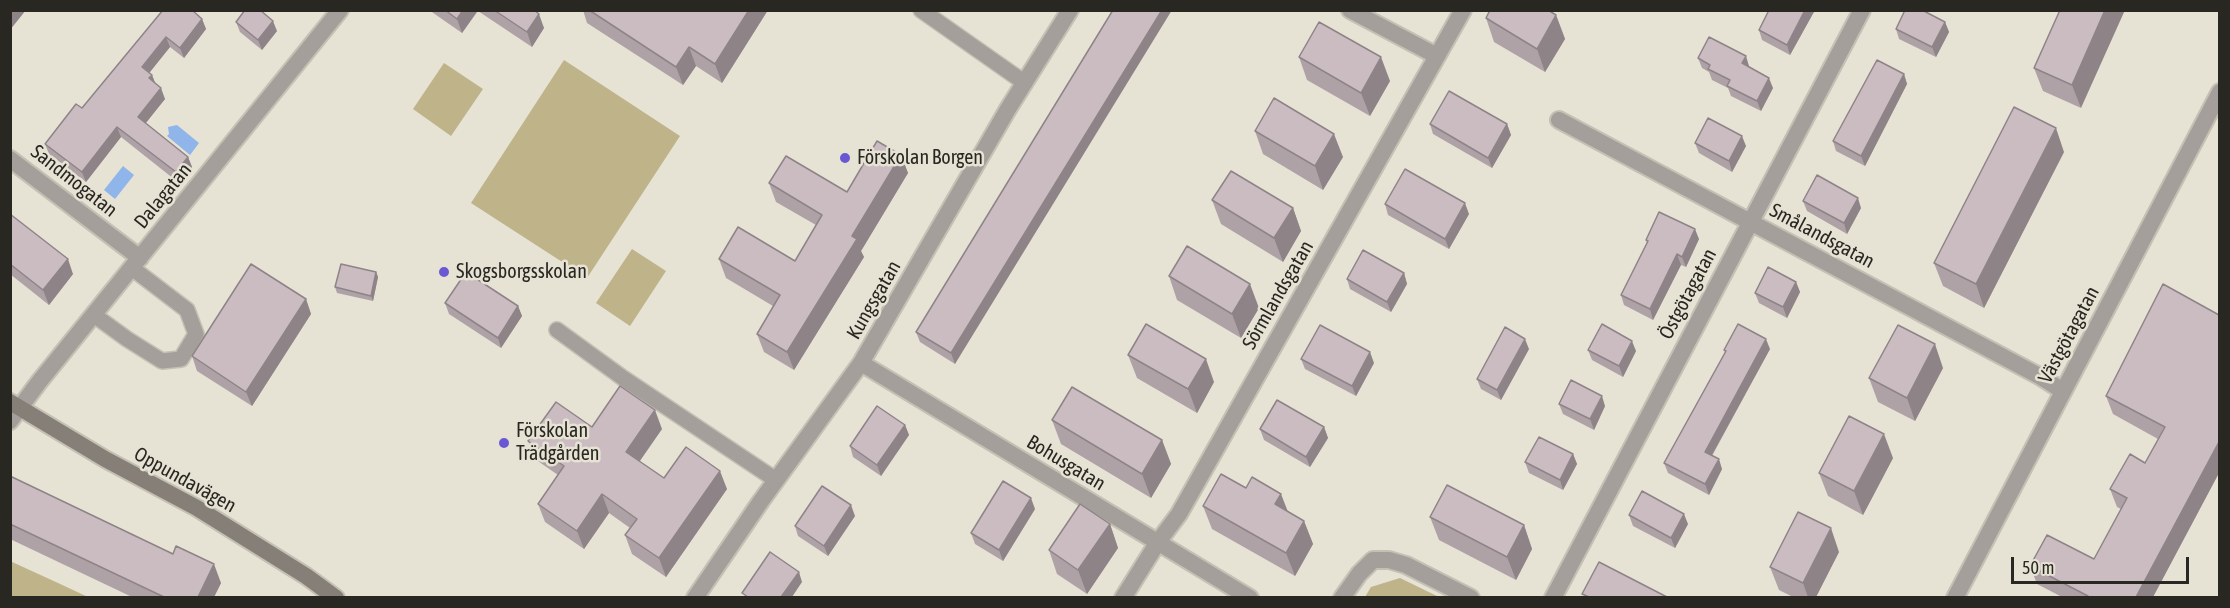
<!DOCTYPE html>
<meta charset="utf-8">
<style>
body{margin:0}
#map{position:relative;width:2230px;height:608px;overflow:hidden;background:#e6e2d4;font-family:"Asap Condensed",sans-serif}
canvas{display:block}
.frame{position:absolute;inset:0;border:12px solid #292722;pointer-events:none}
.scale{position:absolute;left:2011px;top:557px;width:178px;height:27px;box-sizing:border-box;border:3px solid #292722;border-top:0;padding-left:8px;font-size:18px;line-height:21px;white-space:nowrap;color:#292722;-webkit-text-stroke:4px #e6e2d4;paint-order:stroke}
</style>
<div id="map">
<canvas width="2230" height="608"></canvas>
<div class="frame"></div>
<div class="scale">50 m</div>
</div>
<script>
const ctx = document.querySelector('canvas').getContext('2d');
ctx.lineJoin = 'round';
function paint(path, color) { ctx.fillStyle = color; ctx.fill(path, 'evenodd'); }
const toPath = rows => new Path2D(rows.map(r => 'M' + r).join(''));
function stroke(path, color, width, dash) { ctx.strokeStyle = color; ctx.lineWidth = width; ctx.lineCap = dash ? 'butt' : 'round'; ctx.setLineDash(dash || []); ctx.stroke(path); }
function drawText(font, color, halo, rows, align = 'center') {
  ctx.font = font + ' "Asap Condensed",sans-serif'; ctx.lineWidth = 5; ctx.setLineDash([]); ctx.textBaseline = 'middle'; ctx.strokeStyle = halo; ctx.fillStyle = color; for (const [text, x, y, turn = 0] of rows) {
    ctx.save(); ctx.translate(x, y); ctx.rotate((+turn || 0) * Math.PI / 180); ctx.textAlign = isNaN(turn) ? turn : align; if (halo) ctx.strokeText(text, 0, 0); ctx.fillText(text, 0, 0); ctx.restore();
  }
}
paint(toPath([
 [564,60,680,136,587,278,471,203],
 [444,63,483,89,451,136,413,109],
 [632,249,666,271,630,326,596,303],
 [10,561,58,583,88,597,11,597],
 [1400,578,1439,597,1365,597,1371,587]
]), '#bfb389');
paint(toPath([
 [177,125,199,143,190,155,167,136,169,134,168,127],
 [123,166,134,175,115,199,104,190]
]), '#8fb5ea');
const service = toPath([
 [921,10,1025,83],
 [94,315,127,339,162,361,181,359,196,334,187,310,132,268],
 [557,330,623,378,776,480]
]);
const minor = toPath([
 [1350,10,1437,56],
 [1559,120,2041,377,2063,391],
 [10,159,140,258],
 [861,363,1250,598],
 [10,421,39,382,340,10],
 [695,598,761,501,861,363,1008,109,1070,10],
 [1123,598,1158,542,1179,514,1463,10],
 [1342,598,1359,574,1373,560,1389,560,1406,565,1471,598],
 [1553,598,1862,10],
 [1955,598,2220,92]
]);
const secondary = toPath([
 [10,402,105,459,197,508,306,576,336,598]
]);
stroke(service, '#c4c0b4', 18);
stroke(minor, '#c4c0b4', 20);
stroke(secondary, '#c4c0b4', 20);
stroke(service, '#a49f9b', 15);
stroke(minor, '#a49f9b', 16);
stroke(secondary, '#867f78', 16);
paint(toPath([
 [163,10,202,19,206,29,184,58,170,47,149,73,152,75,155,83,165,99,145,123,188,157,192,167,179,183,121,137,86,182,49,154,45,144,82,108],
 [429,10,534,10,544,28,532,47,478,11,462,33],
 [583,10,768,10,722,83,696,66,683,85,587,23],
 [1113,10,955,364,920,342,916,332],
 [1815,10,1790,55,1762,40,1759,30],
 [2060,10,2081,108,2043,91,2034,68],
 [1556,15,1565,39,1545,72,1494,42,1486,18],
 [236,22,277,31,262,50,240,32],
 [1945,22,1949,32,1936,57,1899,39,1896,29],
 [1299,57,1390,81,1370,116,1307,80],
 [1698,58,1749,66,1749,67,1773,88,1761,111,1731,96,1728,88,1712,80,1709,72,1702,68],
 [1904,74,1907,84,1865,166,1836,151,1833,141],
 [1430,124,1507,124,1511,135,1492,168,1433,134],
 [1255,131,1343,157,1323,190,1263,154],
 [1695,143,1746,146,1732,172,1699,153],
 [2064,152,1984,308,1943,286,1934,263],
 [901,155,908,173,861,251,864,257,794,370,764,352,757,334,773,306,726,278,719,259,795,261,816,225,776,202,769,183,847,192],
 [1212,200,1293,208,1301,231,1283,262,1221,224],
 [1803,201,1861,208,1847,234,1807,211],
 [1385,204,1469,214,1449,249,1388,215],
 [10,214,73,274,49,305,10,274],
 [1699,239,1686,267,1681,265,1653,320,1624,305,1621,295,1647,243,1646,240],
 [376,272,378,277,373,301,337,293,335,287],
 [1404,273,1407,284,1391,312,1350,289,1347,279],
 [1169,276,1259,308,1241,338,1177,300],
 [1796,282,1800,292,1787,318,1759,303,1755,293],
 [306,299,311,314,252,406,197,371,192,356],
 [445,303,518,306,522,316,501,348,449,314],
 [2220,314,2220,471,2153,597,2062,597,2037,584,2030,566,2094,559,2121,509,2117,507,2110,489,2145,463,2158,439,2113,414,2106,396],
 [1529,349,1501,400,1481,389,1477,379],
 [1770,349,1712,456,1722,469,1709,495,1668,473,1664,463,1725,352,1724,350],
 [1588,350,1636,351,1623,377,1592,360],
 [1128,355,1214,382,1197,413,1137,378],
 [1301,359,1374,363,1356,396,1305,369],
 [1943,368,1915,421,1878,402,1869,378],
 [1559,404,1605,406,1594,430,1563,414],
 [1052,420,1162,440,1171,464,1151,498,1061,444],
 [905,425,909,435,881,476,853,457,850,446],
 [592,427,662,429,639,461,664,478,727,489,666,577,632,554,625,535,630,528,609,513,584,549,545,522,538,504,558,475,535,459,528,441],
 [1324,427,1328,438,1310,467,1264,440,1260,429],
 [1573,454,1577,464,1563,490,1529,473,1525,462],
 [1893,458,1863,515,1828,496,1819,473],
 [10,476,221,583,214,597,132,597,10,539],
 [1246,488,1304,521,1313,544,1295,576,1212,529,1203,506],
 [1035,509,1003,561,975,544,971,533],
 [1629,515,1688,524,1675,548,1633,526],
 [855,516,828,556,798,536,795,526],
 [1430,517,1524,525,1532,549,1516,580,1439,540],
 [1110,524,1118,548,1087,594,1057,574,1049,550],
 [1839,552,1816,597,1793,597,1779,590,1770,567]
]), '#afa2a7');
paint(toPath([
 [14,10,26,10,10,30,10,15],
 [463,10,478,10,462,33,457,19],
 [749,10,768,10,722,83,715,64],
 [1162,10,1172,10,955,364,951,353],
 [1805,10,1815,10,1790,55,1787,45],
 [2105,10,2125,10,2081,108,2072,85],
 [539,14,544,28,532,47,527,32],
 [1556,15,1565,39,1545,72,1537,49],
 [202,19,206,29,184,58,180,48],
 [273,21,277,31,262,50,258,40],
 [1945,22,1949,32,1936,57,1932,47],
 [166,37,170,47,146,77,142,67],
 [689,47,696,66,683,85,676,67],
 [1746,56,1749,66,1746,74,1742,63],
 [1381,57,1390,81,1370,116,1361,93],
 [1904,74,1907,84,1865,166,1861,156],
 [152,75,156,85,149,78],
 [1769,78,1773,88,1761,111,1757,101],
 [161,88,165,99,142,128,138,117],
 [1507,124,1511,135,1492,168,1488,158],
 [117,127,121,137,86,182,82,172],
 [2056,128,2064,152,1984,308,1976,284],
 [1334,134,1343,157,1323,190,1315,166],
 [1742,136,1746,146,1732,172,1729,161],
 [901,155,908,173,861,251,864,257,794,370,787,352,852,236],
 [188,157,192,167,179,183,176,172],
 [1858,198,1861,208,1847,234,1844,223],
 [1465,203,1469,214,1449,249,1445,239],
 [1293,208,1301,231,1283,262,1274,238],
 [1695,229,1699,239,1686,267,1682,257],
 [1677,254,1681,265,1653,320,1650,309],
 [68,259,73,274,49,305,43,290],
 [376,272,378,277,373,301,371,296],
 [1404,273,1407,284,1391,312,1387,302],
 [1796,282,1800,292,1787,318,1783,307],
 [1250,284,1259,308,1241,338,1232,314],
 [306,299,311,314,252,406,246,392],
 [518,306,522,316,501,348,498,338],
 [1525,339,1529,349,1501,400,1497,390],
 [1766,339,1770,349,1708,462,1705,452],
 [1632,341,1636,351,1623,377,1619,366],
 [1935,344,1943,368,1915,421,1907,398],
 [1370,352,1374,363,1356,396,1352,386],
 [1206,359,1214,382,1197,413,1188,389],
 [1602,396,1605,406,1594,430,1590,419],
 [655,410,662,429,633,471,626,452],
 [905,425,909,435,881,476,877,465],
 [1324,427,1328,438,1310,467,1306,457],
 [1884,434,1893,458,1863,515,1854,491],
 [1162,440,1171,464,1151,498,1142,474],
 [2220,440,2220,471,2153,597,2136,597],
 [1573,454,1577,464,1563,490,1560,480],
 [1719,459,1722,469,1709,495,1705,484],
 [720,471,727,489,666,577,659,558],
 [602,494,609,513,584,549,577,531],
 [1281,494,1290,517,1275,504],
 [1031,498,1035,509,1003,561,999,550],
 [851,505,855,516,828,556,824,546],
 [1684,514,1688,524,1675,548,1671,538],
 [1304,521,1313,544,1295,576,1286,553],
 [1110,524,1118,548,1087,594,1078,570],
 [1524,525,1532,549,1516,580,1507,557],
 [1831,528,1839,552,1816,597,1808,597,1803,583],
 [214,564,221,583,214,597,198,597],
 [799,572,802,582,792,597,781,597]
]), '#8e8488');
const building = toPath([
 [163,10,192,10,202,19,180,48,166,37,142,67,152,75,149,78,161,88,138,117,188,157,176,172,117,127,82,172,45,144,76,104,82,108,163,10],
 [245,10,260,10,273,21,258,40,236,22,245,10],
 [445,10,463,10,457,19,445,10],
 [494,10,534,10,539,14,527,32,494,10],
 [589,10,749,10,715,64,689,47,676,67,589,10],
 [1113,10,1162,10,951,353,916,332,1113,10],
 [1490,10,1548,10,1556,15,1537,49,1486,18,1490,10],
 [1769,10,1805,10,1787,45,1759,30,1769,10],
 [1905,10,1922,10,1945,22,1932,47,1896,29,1905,10],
 [2060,10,2105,10,2072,85,2034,68,2060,10],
 [1319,22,1381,57,1361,93,1299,57,1319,22],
 [1709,37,1746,56,1742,63,1769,78,1757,101,1727,86,1730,80,1708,69,1710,65,1698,58,1709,37],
 [1877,60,1904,74,1861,156,1833,141,1877,60],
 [1449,91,1507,124,1488,158,1430,124,1449,91],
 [1274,98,1334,134,1315,166,1255,131,1274,98],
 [2014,107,2056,128,1976,284,1934,263,2014,107],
 [1708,118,1742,136,1729,161,1695,143,1708,118],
 [877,141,901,155,852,236,857,239,787,352,757,334,780,295,719,259,738,227,795,261,822,215,769,183,786,156,847,192,877,141],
 [1405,169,1465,203,1445,239,1385,204,1405,169],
 [1231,171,1293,208,1274,238,1212,200,1231,171],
 [1817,175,1858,198,1844,223,1803,201,1817,175],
 [1659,212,1695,229,1682,257,1677,254,1650,309,1621,295,1648,241,1646,240,1659,212],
 [10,214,68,259,43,290,10,264,10,214],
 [1187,246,1250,284,1232,314,1169,276,1187,246],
 [1363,250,1404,273,1387,302,1347,279,1363,250],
 [251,264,306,299,246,392,192,356,251,264],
 [341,264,376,272,371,296,335,287,341,264],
 [1768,267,1796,282,1783,307,1755,293,1768,267],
 [466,272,518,306,498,338,445,303,466,272],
 [2163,284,2219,315,2220,314,2220,440,2136,597,2087,597,2088,596,2030,566,2047,535,2094,559,2127,498,2110,489,2130,454,2145,463,2165,427,2106,396,2163,284],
 [1146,324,1206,359,1188,389,1128,355,1146,324],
 [1602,324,1632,341,1619,366,1588,350,1602,324],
 [1738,324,1766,339,1705,452,1719,459,1705,484,1664,463,1726,351,1724,350,1738,324],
 [1320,325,1370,352,1352,386,1301,359,1320,325],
 [1898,325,1935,344,1907,398,1869,378,1898,325],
 [1505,327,1525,339,1497,390,1477,379,1505,327],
 [1571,380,1602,396,1590,419,1559,404,1571,380],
 [620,386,655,410,626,452,664,478,686,447,720,471,659,558,625,535,637,519,602,494,577,531,538,504,564,466,528,441,556,402,592,427,620,386],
 [1072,387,1162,440,1142,474,1052,420,1072,387],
 [1277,400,1324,427,1306,457,1260,429,1277,400],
 [877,406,905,425,877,465,850,446,877,406],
 [1849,416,1884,434,1854,491,1819,473,1849,416],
 [1539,437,1573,454,1560,480,1525,462,1539,437],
 [1221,474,1246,488,1252,477,1281,494,1275,504,1304,521,1286,553,1203,506,1221,474],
 [10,476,173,554,176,546,214,564,198,597,164,597,10,524,10,476],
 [1003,481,1031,498,999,550,971,533,1003,481],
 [1447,485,1524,525,1507,557,1430,517,1447,485],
 [822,486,851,505,824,546,795,526,822,486],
 [1642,491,1684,514,1671,538,1629,515,1642,491],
 [1080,504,1110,524,1078,570,1049,550,1080,504],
 [1798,512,1831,528,1803,583,1770,567,1798,512],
 [770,552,799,572,781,597,748,597,742,593,770,552],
 [1599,562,1667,597,1589,597,1582,594,1599,562]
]);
paint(building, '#cbbcc2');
stroke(building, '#8e8488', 1.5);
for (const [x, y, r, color] of [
 [845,158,6,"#6958d2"],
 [444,272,6,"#6958d2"],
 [504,443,6,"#6958d2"]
]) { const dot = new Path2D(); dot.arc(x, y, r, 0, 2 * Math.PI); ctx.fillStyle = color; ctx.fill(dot); stroke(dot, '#e6e2d4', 2); }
drawText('20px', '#292722', '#e6e2d4', [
 ["Förskolan Borgen",857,158],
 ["Skogsborgsskolan",456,272],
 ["Förskolan",516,431],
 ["Trädgården",516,454]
], 'left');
drawText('20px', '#292722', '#e6e2d4', [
 ["Sandmogatan",74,181,38],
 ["Dalagatan",163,196,-51],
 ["Smålandsgatan",1822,236,28],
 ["Östgötagatan",1688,294,-62],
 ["Sörmlandsgatan",1278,295,-60],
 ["Kungsgatan",874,300,-60],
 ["Västgötagatan",2069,335,-62],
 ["Bohusgatan",1066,463,31],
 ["Oppundavägen",185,480,29]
]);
</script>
